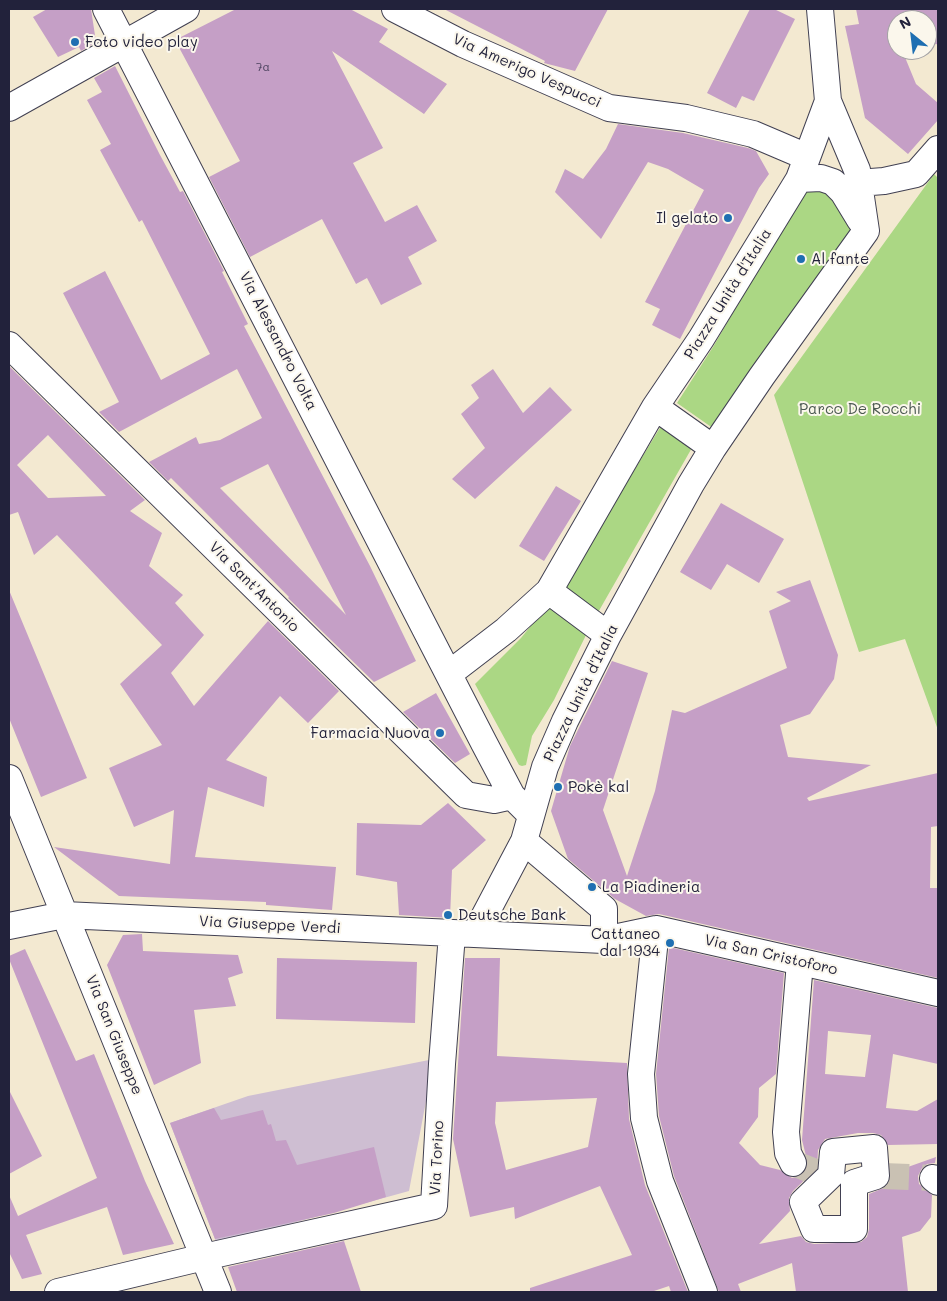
<!DOCTYPE html>
<meta charset="utf-8">
<style>
body{margin:0}
#map{position:relative;width:947px;height:1301px;overflow:hidden;background:#f3e9d1;font-family:Mali,sans-serif}
canvas{display:block}
.frame{position:absolute;inset:0;border:10px solid #22223b;pointer-events:none}
.north{position:absolute;left:887px;top:10px;width:50px;height:50px;box-sizing:border-box;background:#fbf7ec;border:1px solid #a4a2a5;border-radius:50%;rotate:331deg;font-size:14px;font-weight:700;line-height:20px;text-align:center;color:#22223b}
.north::after{content:'';display:block;margin:auto;width:18px;height:22px;background:#1f6fb2;clip-path:polygon(50% 0,100% 100%,50% 72%,0 100%)}
</style>
<div id="map">
<canvas width="947" height="1301"></canvas>
<div class="frame"></div>
<div class="north">N</div>
</div>
<script>
const ctx = document.querySelector('canvas').getContext('2d');
ctx.lineJoin = 'round';
function paint(path, color) { ctx.fillStyle = color; ctx.fill(path, 'evenodd'); }
const toPath = rows => new Path2D(rows.map(r => 'M' + r).join(''));
function stroke(path, color, width, dash) { ctx.strokeStyle = color; ctx.lineWidth = width; ctx.lineCap = dash ? 'butt' : 'round'; ctx.setLineDash(dash || []); ctx.stroke(path); }
function drawText(font, color, halo, rows, align = 'center') {
  ctx.font = font + ' Mali,sans-serif'; ctx.lineWidth = 4; ctx.setLineDash([]); ctx.textBaseline = 'middle'; ctx.strokeStyle = halo; ctx.fillStyle = color; for (const [text, x, y, turn = 0] of rows) {
    ctx.save(); ctx.translate(x, y); ctx.rotate((+turn || 0) * Math.PI / 180); ctx.textAlign = isNaN(turn) ? turn : align; if (halo) ctx.strokeText(text, 0, 0); ctx.fillText(text, 0, 0); ctx.restore();
  }
}
paint(toPath([
 [434,1059,409,1191,217,1244,170,1123,248,1096]
]), '#cebed2');
paint(toPath([
 [934,174,938,178,938,730,905,639,859,652,774,395],
 [826,186,853,223,852,240,717,431,677,403,713,347,805,189],
 [661,426,693,446,596,616,561,591],
 [551,601,590,627,554,700,532,736,526,765,522,766,519,765,475,684,521,638]
]), '#abd784');
paint(toPath([
 [47,9,91,9,96,42,81,51,79,47,58,57,33,17],
 [236,9,350,9,388,29,379,42,447,84,424,114,332,51,383,148,353,163,385,222,417,205,437,241,408,257,422,284,381,305,367,278,356,284,322,219,250,257,209,177,240,161,175,40],
 [444,9,608,9,575,71,544,63,545,61],
 [750,9,774,9,795,19,754,101,742,96,736,108,707,93],
 [856,9,938,9,938,44,927,45,927,20,897,20,897,50,902,50,916,84,938,103,938,120,908,154,865,118,845,26,859,24],
 [115,66,160,155,180,192,183,191,224,271,222,272,248,324,244,326,370,566,416,661,374,682,288,598,289,597,205,512,171,478,168,481,149,462,196,437,199,444,220,440,262,418,237,369,119,432,99,412,119,402,63,293,105,271,161,380,210,354,142,220,139,222,100,150,111,144,87,100,102,92,94,78],
 [268,464,346,615,220,488],
 [618,124,683,133,748,148,756,151,769,174,759,188,680,339,652,325,660,309,645,302,704,190,668,169,648,162,601,239,555,192,565,169,583,179,606,149],
 [9,366,145,500,130,511,162,533,149,566,183,595,175,603,204,635,171,673,194,706,268,621,339,691,308,723,280,696,226,760,267,777,264,807,208,787,195,857,336,867,332,910,266,905,266,902,119,896,54,847,170,864,174,810,134,827,109,768,162,745,120,684,162,645,57,535,34,555,18,512,9,515],
 [48,435,106,496,48,498,17,465],
 [493,369,523,413,550,387,572,410,475,499,452,479,485,448,461,414,479,398,471,385],
 [556,486,581,501,544,561,519,546],
 [721,503,784,539,759,583,727,564,711,590,680,572],
 [810,580,838,655,834,679,810,714,780,725,788,757,871,765,807,798,809,801,938,773,938,826,931,827,930,888,938,888,938,978,659,914,646,916,615,899,568,859,551,811,570,746,612,661,648,673,603,810,627,876,655,791,672,710,685,713,787,668,769,611,791,601,776,592],
 [9,590,87,778,41,797,9,718],
 [436,693,470,754,455,763,403,712],
 [448,803,486,840,452,870,450,918,399,915,397,882,356,875,357,823,421,825],
 [142,934,143,951,238,955,243,973,228,978,236,1006,194,1010,201,1063,154,1085,107,965,123,935],
 [669,947,784,973,776,1074,759,1088,758,1117,739,1143,760,1165,780,1170,792,1178,800,1176,806,1171,808,1164,802,1140,814,980,938,1008,938,1064,893,1054,886,1108,917,1111,938,1099,938,1144,888,1145,881,1135,873,1133,858,1133,825,1139,818,1150,817,1168,793,1191,789,1198,790,1211,759,1244,801,1236,806,1242,814,1244,861,1242,867,1237,869,1229,869,1194,886,1187,890,1181,891,1173,936,1157,935,1163,927,1164,922,1168,918,1176,919,1184,932,1195,931,1217,920,1231,902,1237,908,1292,796,1292,792,1263,738,1284,741,1292,719,1292,674,1176,659,1116,656,1074],
 [828,1031,871,1035,865,1077,825,1074],
 [25,949,76,1061,94,1054,145,1181,174,1244,123,1255,107,1207,26,1235,42,1274,22,1279,9,1252,9,1195,18,1216,97,1178,9,959,9,956],
 [277,958,417,962,415,1023,276,1019],
 [465,958,500,958,497,1056,627,1063,629,1119,645,1185,688,1292,671,1292,669,1286,651,1292,530,1292,530,1288,632,1255,600,1186,515,1219,514,1207,470,1217,453,1139],
 [597,1098,588,1147,506,1170,495,1123,496,1102],
 [9,1090,42,1156,9,1174],
 [214,1108,221,1120,263,1110,268,1125,271,1124,276,1141,286,1140,297,1165,374,1147,386,1197,334,1213,215,1239,170,1123],
 [344,1241,361,1292,237,1292,228,1267]
]), '#c59fc6');
stroke(toPath([
 [793,1163,823,1175],
 [883,1176,933,1178]
]), '#c9c1b3', 26, [26, 13]);
const minor = toPath([
 [106,9,484,743,512,796,531,815],
 [395,9,463,44,609,108,686,118,753,134,807,157],
 [9,108,186,9],
 [799,179,821,178,833,182,843,192,860,220],
 [858,183,884,181,916,174,938,149],
 [9,345,466,795,494,800,512,796],
 [655,407,713,448],
 [549,591,608,635],
 [450,673,506,630,549,591,655,407,701,339,799,179,828,101],
 [9,778,218,1292],
 [524,841,604,909,604,940],
 [9,926,64,915,604,940,656,929,938,993],
 [656,929,641,1074,644,1118,660,1181,704,1292],
 [476,932,524,841,545,767,565,721,608,635,691,484,713,448,762,376,866,231,857,170,828,101,820,9],
 [874,1148,876,1176,854,1183,854,1229,814,1229,803,1202,831,1175,833,1152,874,1148],
 [793,1163,788,1153,786,1132,800,962],
 [933,1178,938,1182],
 [58,1292,204,1257,434,1206,442,1064,452,934]
]);
stroke(minor, '#414052', 28);
stroke(minor, '#fff', 26);
for (const [x, y, r, color] of [
 [75,42,5,"#1f6fb2"],
 [728,218,5,"#1f6fb2"],
 [801,259,5,"#1f6fb2"],
 [440,733,5,"#1f6fb2"],
 [558,787,5,"#1f6fb2"],
 [592,887,5,"#1f6fb2"],
 [448,915,5,"#1f6fb2"],
 [670,943,5,"#1f6fb2"]
]) { const dot = new Path2D(); dot.arc(x, y, r, 0, 2 * Math.PI); ctx.fillStyle = color; ctx.fill(dot); stroke(dot, '#fbf7ec', 2); }
drawText('12px', '#4b415e', null, [
 ["7a",263,67]
]);
drawText('15px', '#22223b', '#fbf7ec', [
 ["Foto video play",85,42],
 ["Il gelato",718,218,"right"],
 ["Al fante",811,259],
 ["Farmacia Nuova",430,733,"right"],
 ["Pokè kal",568,787],
 ["La Piadineria",602,887],
 ["Deutsche Bank",458,915],
 ["Cattaneo",660,934,"right"],
 ["dal 1934",660,951,"right"]
], 'left');
drawText('15px', '#22223b', '#fbf7ec', [
 ["Via Amerigo Vespucci",527,71,24],
 ["Piazza Unità d'Italia",728,294,-58],
 ["Via Alessandro Volta",278,341,63],
 ["Via Sant'Antonio",254,587,45],
 ["Piazza Unità d'Italia",581,693,-64],
 ["Via Giuseppe Verdi",270,925,3],
 ["Via San Cristoforo",771,955,13],
 ["Via San Giuseppe",114,1035,68],
 ["Via Torino",437,1158,-87]
]);
drawText('15px', '#4b5851', '#fbf7ec', [
 ["Parco De Rocchi",860,409]
]);
</script>
